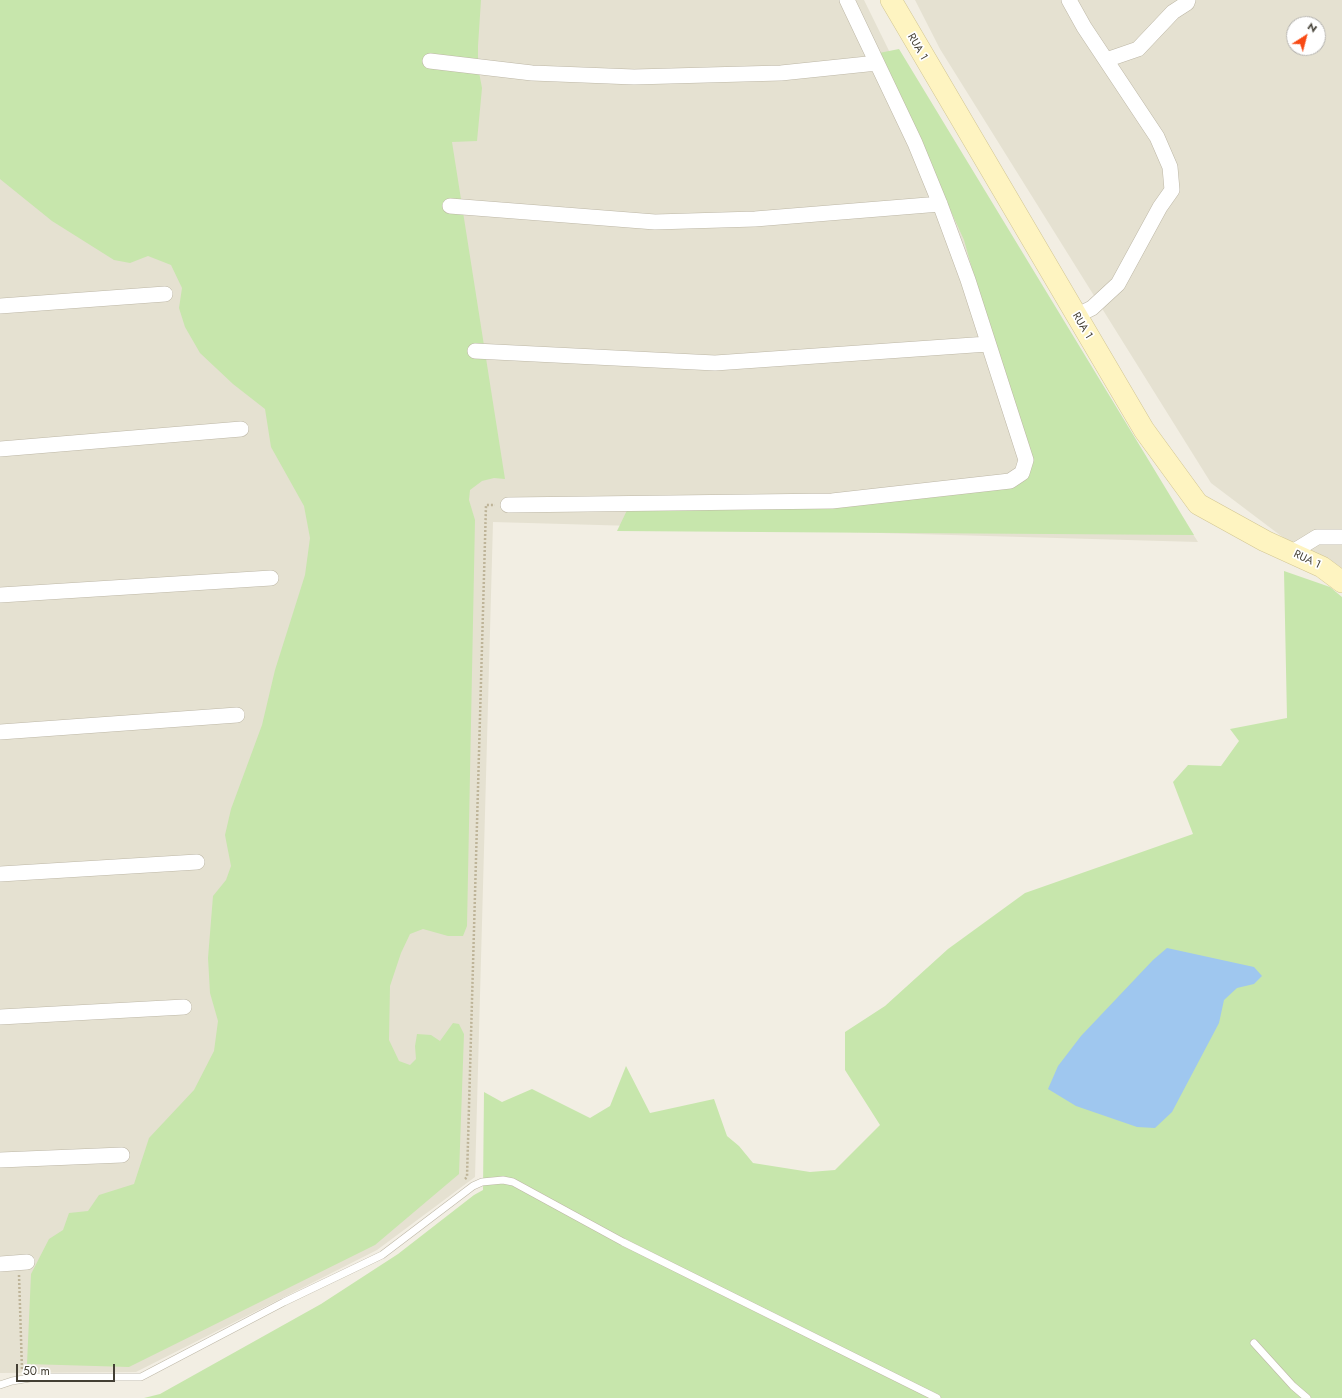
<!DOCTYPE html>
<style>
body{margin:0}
#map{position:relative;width:1342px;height:1398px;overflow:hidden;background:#f2eee3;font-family:Jost,sans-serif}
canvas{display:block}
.north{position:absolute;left:1286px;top:16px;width:40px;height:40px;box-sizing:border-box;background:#fff;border:1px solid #b4b2ae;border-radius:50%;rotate:36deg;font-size:11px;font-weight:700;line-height:16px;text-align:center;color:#433f34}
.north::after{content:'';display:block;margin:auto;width:14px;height:18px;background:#f84a14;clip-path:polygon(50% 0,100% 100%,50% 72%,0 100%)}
.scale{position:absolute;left:16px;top:1364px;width:99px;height:18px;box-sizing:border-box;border:2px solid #433f34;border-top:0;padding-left:5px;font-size:12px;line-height:14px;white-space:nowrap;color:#433f34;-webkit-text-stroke:3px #fff;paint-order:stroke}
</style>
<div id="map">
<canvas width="1342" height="1398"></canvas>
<div class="north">N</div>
<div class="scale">50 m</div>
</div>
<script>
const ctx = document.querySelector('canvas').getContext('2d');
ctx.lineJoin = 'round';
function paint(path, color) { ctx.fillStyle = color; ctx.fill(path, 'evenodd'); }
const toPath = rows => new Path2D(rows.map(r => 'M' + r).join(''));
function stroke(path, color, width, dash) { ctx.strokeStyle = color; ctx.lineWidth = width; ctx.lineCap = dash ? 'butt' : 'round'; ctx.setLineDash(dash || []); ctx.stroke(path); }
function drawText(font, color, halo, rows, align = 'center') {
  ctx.font = font + ' Jost,sans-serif'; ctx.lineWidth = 3.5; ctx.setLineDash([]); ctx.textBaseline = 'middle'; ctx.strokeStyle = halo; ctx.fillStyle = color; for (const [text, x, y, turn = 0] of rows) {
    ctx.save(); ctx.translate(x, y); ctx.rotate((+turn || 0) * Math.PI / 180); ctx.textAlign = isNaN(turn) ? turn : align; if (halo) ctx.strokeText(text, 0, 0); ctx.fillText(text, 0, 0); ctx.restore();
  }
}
paint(toPath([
 [0,0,864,0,898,69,1198,542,493,522,475,1177,377,1250,136,1372,0,1373],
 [915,0,1342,0,1342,582,1211,483,940,49],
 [1294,24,1318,24,1318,48,1294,48]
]), '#e5e1d1');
paint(toPath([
 [0,0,481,0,478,46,478,67,482,88,477,141,452,142,505,479,494,478,482,481,470,490,469,500,475,520,467,926,463,936,448,936,423,929,410,934,401,953,390,986,389,1040,399,1061,410,1065,416,1059,415,1046,417,1034,431,1035,440,1041,453,1023,459,1024,464,1034,459,1174,375,1245,129,1367,27,1364,31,1274,49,1239,63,1230,69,1213,88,1211,99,1195,134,1184,149,1138,194,1090,214,1051,218,1021,210,993,208,958,213,896,226,880,231,866,225,835,231,809,262,725,275,670,305,575,310,538,304,506,271,447,265,409,233,384,200,353,185,327,179,308,182,288,171,265,148,256,130,263,114,260,52,221,0,179],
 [899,49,1194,535,617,531,630,504,904,493,1010,481,1026,461,964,240,879,53],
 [1284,571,1330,587,1342,597,1342,1398,144,1398,160,1394,321,1304,398,1254,474,1195,483,1190,484,1092,502,1102,532,1089,590,1118,610,1106,626,1066,650,1113,714,1099,727,1136,739,1146,753,1163,810,1172,835,1170,880,1125,845,1070,845,1032,885,1006,948,949,1025,893,1193,834,1173,782,1188,765,1221,766,1239,741,1230,729,1287,718]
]), '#c7e6ac');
paint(toPath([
 [1167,948,1254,967,1262,976,1254,984,1237,988,1224,1000,1219,1023,1172,1112,1155,1128,1137,1127,1076,1106,1048,1089,1058,1066,1081,1036,1153,960]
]), '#9fc7ef');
const lane = toPath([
 [1254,1343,1293,1386,1307,1398],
 [0,1385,12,1381,36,1377,141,1377,284,1302,382,1255,473,1186,482,1182,503,1180,513,1182,623,1242,937,1398]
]);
const street = toPath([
 [1069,0,1084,27,1157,137,1170,167,1172,190,1160,207,1118,284,1092,308,1076,316],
 [1106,60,1138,49,1173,12,1187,3,1188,0],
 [430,61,532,73,634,77,781,73,877,63],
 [450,206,655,222,755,219,940,204],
 [0,306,165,294],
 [475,351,715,363,988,344],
 [0,449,241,429],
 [508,505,832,501,1010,481,1022,473,1026,460,968,280,940,204,915,143,847,0],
 [1291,553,1317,537,1342,537],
 [0,595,271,578],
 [0,732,237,715],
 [0,874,197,862],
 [0,1017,184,1007],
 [0,1160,122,1155],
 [0,1264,27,1262]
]);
const secondary = toPath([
 [891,0,1144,430,1198,504,1265,541,1322,567,1342,582]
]);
stroke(lane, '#bdb7a6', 8);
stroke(street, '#bdb7a6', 16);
stroke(secondary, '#d2c693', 22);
stroke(toPath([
 [465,1179,467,1177,486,505,495,505],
 [19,1275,22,1370]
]), '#beb498', 2.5, [2, 2]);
stroke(lane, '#fff', 7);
stroke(street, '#fff', 15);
stroke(secondary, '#fef4c1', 21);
drawText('11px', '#433f34', '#fff', [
 ["RUA 1",917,47,60],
 ["RUA 1",1082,326,59],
 ["RUA 1",1307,560,25]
]);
</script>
